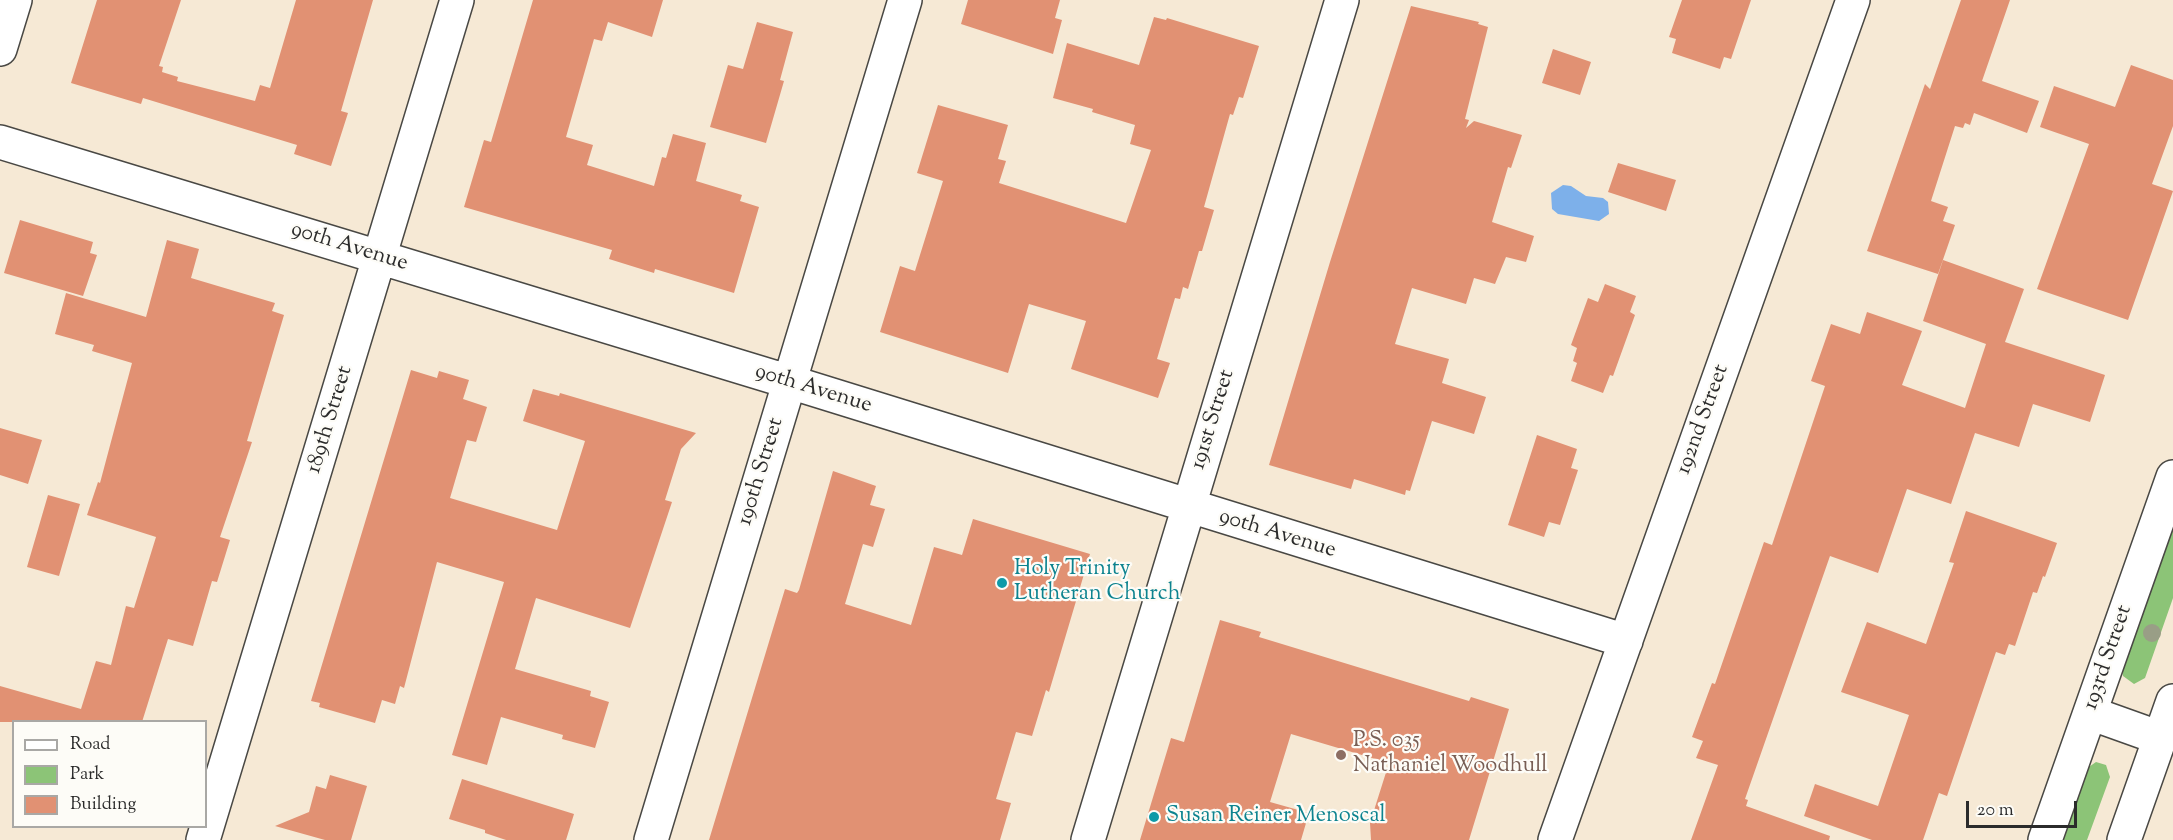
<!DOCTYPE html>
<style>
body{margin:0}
#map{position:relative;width:2173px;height:840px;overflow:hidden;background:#f6e9d5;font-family:"Sorts Mill Goudy",serif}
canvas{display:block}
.legend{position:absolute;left:12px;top:720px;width:195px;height:108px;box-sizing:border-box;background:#fdfcf7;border:2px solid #a9a8a5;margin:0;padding:8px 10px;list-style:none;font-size:18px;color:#2b2b2b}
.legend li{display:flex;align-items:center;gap:12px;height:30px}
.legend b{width:30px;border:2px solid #a9a8a5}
.scale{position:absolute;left:1966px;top:801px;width:111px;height:27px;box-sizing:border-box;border:3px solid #2b2b2b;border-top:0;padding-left:8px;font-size:18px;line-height:21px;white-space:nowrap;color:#2b2b2b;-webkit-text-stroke:4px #fdfcf7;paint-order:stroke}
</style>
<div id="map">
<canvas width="2173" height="840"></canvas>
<ul class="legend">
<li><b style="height:8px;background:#fff"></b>Road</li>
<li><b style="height:16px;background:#8cc477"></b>Park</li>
<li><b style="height:16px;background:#e19173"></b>Building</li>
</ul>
<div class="scale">20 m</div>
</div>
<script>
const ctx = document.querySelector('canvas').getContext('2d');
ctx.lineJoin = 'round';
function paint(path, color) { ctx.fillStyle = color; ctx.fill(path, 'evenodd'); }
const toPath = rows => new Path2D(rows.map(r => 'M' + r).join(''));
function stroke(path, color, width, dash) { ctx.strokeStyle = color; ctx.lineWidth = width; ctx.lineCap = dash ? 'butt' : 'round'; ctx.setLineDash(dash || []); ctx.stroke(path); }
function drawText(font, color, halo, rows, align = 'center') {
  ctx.font = font + ' "Sorts Mill Goudy",serif'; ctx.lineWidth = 4.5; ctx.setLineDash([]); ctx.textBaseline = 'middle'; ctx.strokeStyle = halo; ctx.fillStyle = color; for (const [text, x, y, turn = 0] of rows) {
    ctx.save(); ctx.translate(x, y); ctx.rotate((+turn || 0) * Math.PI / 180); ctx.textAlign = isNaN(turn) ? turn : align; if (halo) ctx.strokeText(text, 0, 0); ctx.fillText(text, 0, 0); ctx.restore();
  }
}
paint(toPath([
 [2173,524,2173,598,2145,678,2134,684,2123,676,2122,669],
 [2096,762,2106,765,2110,777,2087,840,2061,840,2086,769]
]), '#8cc477');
paint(toPath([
 [1563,185,1571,186,1586,196,1603,198,1608,202,1609,214,1599,221,1558,214,1552,209,1551,193]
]), '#7db0ea');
paint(toPath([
 [97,0,181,0,159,66,163,67,162,72,178,77,177,81,255,101,260,85,270,88,296,0,373,0,341,111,348,113,331,166,294,154,297,145,143,98,141,104,71,83],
 [533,0,663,0,652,37,608,22,602,41,594,39,566,137,593,145,587,165,654,186,662,157,666,158,673,134,706,143,696,181,742,195,740,201,759,207,734,293,655,269,654,273,609,259,612,250,464,207,484,140,491,142],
 [968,0,1060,0,1055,18,1062,20,1053,54,961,24],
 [1682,0,1751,0,1731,59,1724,57,1720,69,1672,53,1676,39,1669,37],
 [1961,0,2010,0,1982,81,2039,101,2027,133,1974,113,1970,125,1965,123,1963,128,1955,126,1931,201,1948,207,1943,221,1955,225,1938,274,1867,251,1925,84,1930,89],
 [1411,6,1479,22,1478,24,1488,27,1465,119,1469,120,1466,128,1474,121,1522,135,1511,168,1508,167,1492,222,1534,236,1526,262,1506,257,1495,284,1474,278,1466,304,1412,288,1395,344,1449,359,1442,383,1486,397,1474,434,1432,421,1410,491,1406,490,1405,495,1354,479,1351,489,1269,465,1330,262],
 [1154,17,1166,20,1167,18,1259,46,1243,98,1239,97,1233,115,1230,114,1204,207,1214,210,1202,251,1199,251,1188,289,1183,287,1180,299,1175,298,1157,359,1170,363,1158,398,1071,369,1086,321,1029,304,1008,373,880,332,900,266,915,271,943,181,917,173,938,105,1008,125,998,159,1006,161,999,183,1126,223,1151,150,1130,144,1135,125,1092,112,1093,109,1053,98,1067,43,1139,65],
 [757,22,793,32,780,80,784,81,766,143,710,127,728,65,743,69],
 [1553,49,1591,62,1580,95,1542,83],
 [2131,65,2173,80,2173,126,2152,184,2173,191,2128,320,2037,289,2089,144,2040,127,2054,86,2115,107],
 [1618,163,1676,180,1666,211,1608,192],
 [20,220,93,242,90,253,97,255,83,296,4,273],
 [167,240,199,249,191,278,275,303,272,311,284,315,247,441,252,442,220,537,230,540,217,582,212,581,193,646,168,639,142,722,0,722,0,686,81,709,96,661,111,665,126,606,134,608,156,537,87,515,98,482,100,483,132,363,92,351,94,345,55,334,66,293,146,317],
 [1943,260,2024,289,2005,342,2105,375,2090,422,2033,404,2019,447,1975,433,1951,504,1907,489,1878,573,1830,556,1745,799,1748,800,1746,806,1830,836,1829,840,1691,840,1718,765,1696,758,1703,741,1692,737,1712,683,1715,684,1764,542,1772,545,1825,386,1811,381,1831,324,1860,334,1867,312,1922,331,1902,385,1965,408,1986,344,1923,321],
 [1605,284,1636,296,1630,312,1635,315,1613,376,1610,375,1603,393,1571,381,1577,363,1573,361,1577,348,1571,345,1588,298,1598,302],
 [411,370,437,378,439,371,469,380,463,399,487,407,476,442,467,440,450,498,557,530,585,441,523,421,533,389,559,396,560,393,696,433,681,449,665,500,672,502,630,628,536,598,515,669,591,691,590,696,609,702,595,748,562,739,563,735,501,717,487,765,452,755,504,582,437,562,404,688,400,686,395,704,382,700,375,723,319,707,320,703,311,701],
 [0,428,42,440,28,484,0,475],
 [1537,435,1577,449,1571,468,1578,470,1560,525,1549,522,1544,537,1508,525],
 [833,471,876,486,870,505,885,509,873,547,863,544,845,604,911,625,934,547,962,555,973,519,1090,554,1049,692,1046,690,1032,736,1016,732,996,799,1011,803,1000,840,709,840,785,589,797,593,799,590],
 [48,495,80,504,59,576,27,567],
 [1966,511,2057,543,2045,577,2043,576,2037,593,2033,592,2015,646,2009,644,2005,655,1996,652,1947,796,1939,793,1923,840,1872,840,1804,816,1815,784,1878,806,1909,715,1841,692,1867,622,1926,644,1954,563,1949,562],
 [1220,620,1261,632,1259,637,1469,701,1471,697,1509,709,1469,840,1371,840,1370,823,1389,763,1291,734,1270,802,1309,813,1301,840,1140,840,1171,738,1184,742],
 [330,775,367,786,351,840,325,840,275,826,309,812,316,786,326,789],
 [462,779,574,814,566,840,506,840,485,833,485,830,449,819]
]), '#e19173');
const minor = toPath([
 [0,142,790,382,1626,641],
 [2090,713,2160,738],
 [203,840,457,0],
 [651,840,905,0],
 [1088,840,1342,0],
 [1555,840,1853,0],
 [2045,840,2173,477],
 [2124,840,2173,701]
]);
const tertiary = toPath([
 [0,49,15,0]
]);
stroke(minor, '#494844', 36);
stroke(tertiary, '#494844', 36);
stroke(minor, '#fff', 33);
stroke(tertiary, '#fff', 33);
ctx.fillStyle = '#999e86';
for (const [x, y] of [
 [2152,633]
]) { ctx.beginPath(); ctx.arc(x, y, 9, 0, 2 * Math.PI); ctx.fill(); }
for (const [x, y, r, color] of [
 [1002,583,6,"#0f9aa8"],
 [1341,755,6,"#8d6e63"],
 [1154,817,6,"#0f9aa8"]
]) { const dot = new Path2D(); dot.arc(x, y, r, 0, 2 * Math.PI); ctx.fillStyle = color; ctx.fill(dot); stroke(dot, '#fdfcf7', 2); }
drawText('22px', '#2b2b2b', '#fdfcf7', [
 ["90th Avenue",349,248,17],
 ["90th Avenue",813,390,17],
 ["189th Street",331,420,-73],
 ["191st Street",1214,420,-73],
 ["192nd Street",1704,420,-70],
 ["190th Street",762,472,-73],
 ["90th Avenue",1277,535,17],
 ["193rd Street",2109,658,-71]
]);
drawText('22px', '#0d838f', '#fdfcf7', [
 ["Holy Trinity",1014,570],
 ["Lutheran Church",1014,595],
 ["Susan Reiner Menoscal",1166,817]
], 'left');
drawText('22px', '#785e54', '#fdfcf7', [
 ["P.S. 035",1353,742],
 ["Nathaniel Woodhull",1353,767]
], 'left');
</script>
